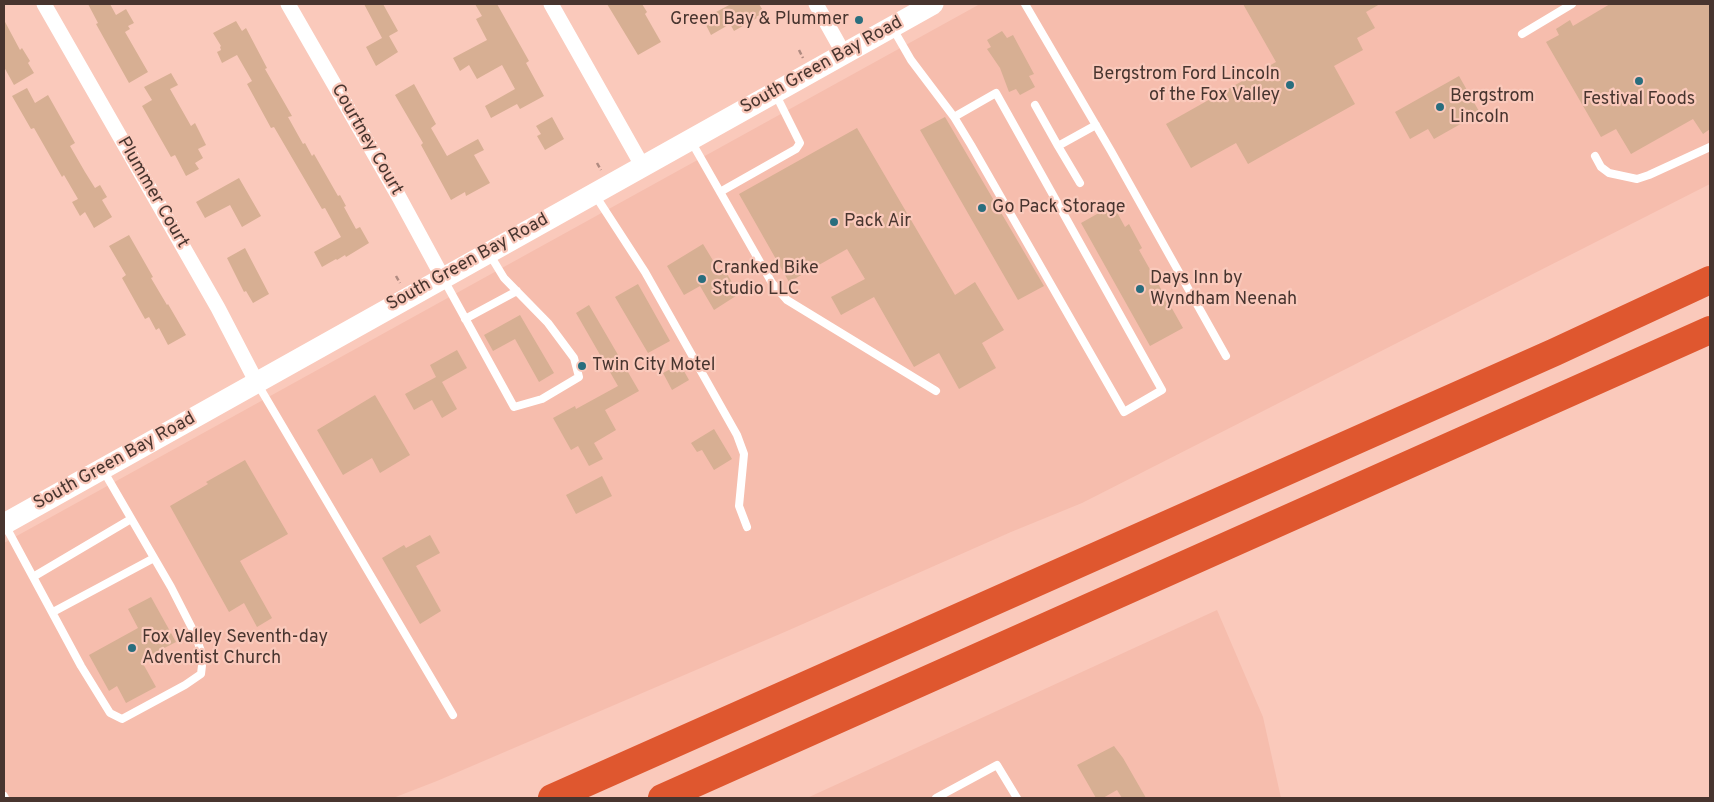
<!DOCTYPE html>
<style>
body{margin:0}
#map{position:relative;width:1714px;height:802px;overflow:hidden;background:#fac9bb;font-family:Overpass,sans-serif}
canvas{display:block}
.frame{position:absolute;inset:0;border:5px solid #48352f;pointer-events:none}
</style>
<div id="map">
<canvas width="1714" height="802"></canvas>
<div class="frame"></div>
</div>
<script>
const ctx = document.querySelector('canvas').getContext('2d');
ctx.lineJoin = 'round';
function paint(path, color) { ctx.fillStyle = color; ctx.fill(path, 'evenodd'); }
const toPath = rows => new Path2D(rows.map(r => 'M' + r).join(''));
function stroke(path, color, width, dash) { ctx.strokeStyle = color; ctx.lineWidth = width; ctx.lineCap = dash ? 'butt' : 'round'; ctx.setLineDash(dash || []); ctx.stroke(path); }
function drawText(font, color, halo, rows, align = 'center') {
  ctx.font = font + ' Overpass,sans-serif'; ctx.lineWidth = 4.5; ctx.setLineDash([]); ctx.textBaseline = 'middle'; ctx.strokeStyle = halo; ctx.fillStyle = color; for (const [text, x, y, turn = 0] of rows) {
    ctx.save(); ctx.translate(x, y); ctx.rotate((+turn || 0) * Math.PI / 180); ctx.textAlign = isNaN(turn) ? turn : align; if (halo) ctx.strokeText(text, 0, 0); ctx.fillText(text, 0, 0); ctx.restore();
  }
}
paint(toPath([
 [980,4,1710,4,1710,184,1082,503,1011,532,787,631,437,781,393,798,4,798,4,543],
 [1217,610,1263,717,1281,798,807,798]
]), '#f6bdad');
paint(toPath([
 [88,4,110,4,116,15,126,9,134,23,128,26,130,29,125,32,148,72,129,83,96,24,98,23],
 [364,4,383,4,398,31,389,36,398,52,376,66,366,47,382,38],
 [475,4,497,4,529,61,526,63,544,96,520,109,517,104,491,118,485,106,515,89,502,65,477,79,469,65,460,71,453,58,487,40,476,19,482,16],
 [607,4,642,4,647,12,645,14,661,42,638,55],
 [731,4,759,4,764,12,756,17,757,18,734,31,730,24,711,35,703,19],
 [1243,4,1380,4,1366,12,1375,28,1357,38,1363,50,1334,66,1355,104,1248,164,1236,143,1191,168,1166,124,1276,62],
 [1610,4,1710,4,1710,129,1703,134,1693,119,1631,154,1616,129,1601,137,1546,42,1559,35,1556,29,1570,20,1573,26],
 [4,20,20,50,22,48,30,61,28,63,34,73,14,85,4,67],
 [236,21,242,31,246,28,267,68,265,69,292,116,288,117,303,144,305,143,312,156,314,154,338,196,340,195,346,206,344,207,356,229,360,227,369,243,346,257,345,255,337,260,336,259,322,267,314,252,341,237,325,208,322,209,274,127,271,128,247,84,252,81,237,55,222,63,217,52,221,50,220,47,221,46,213,33],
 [1002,31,1007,38,1013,35,1034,74,1029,76,1035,87,1020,95,1016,89,1009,92,1000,68,987,49,991,47,987,40],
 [171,73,178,85,170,89,191,126,195,123,206,145,198,149,203,158,195,163,199,169,186,176,175,155,171,157,142,106,152,100,144,87],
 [1459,76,1480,113,1434,139,1428,129,1410,139,1395,112],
 [414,84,436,124,431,128,447,156,478,139,484,150,474,155,490,183,466,196,465,192,451,200,421,145,423,143,395,95],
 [27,88,35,103,48,95,75,143,70,146,85,172,95,188,100,185,107,197,102,200,112,217,94,228,85,212,80,216,72,202,78,199,64,175,62,177,34,128,31,129,12,96],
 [552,117,564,139,545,150,537,136,541,134,536,126],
 [945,117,1044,286,1018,300,920,130],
 [857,128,955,295,975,282,1004,330,982,343,996,368,959,389,939,353,914,367,874,297,841,315,831,297,865,279,847,249,789,282,739,194],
 [239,178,261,216,242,227,230,205,205,218,196,202],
 [1113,205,1125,227,1129,224,1142,248,1139,250,1183,328,1150,346,1081,223],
 [129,235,153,277,151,278,167,305,168,304,186,335,168,345,159,328,156,330,149,317,145,319,122,278,126,275,109,246],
 [703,244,720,272,724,269,739,294,714,310,700,286,684,295,667,266],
 [245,248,269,294,253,303,246,291,244,292,227,258],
 [638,284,670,341,648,353,615,297],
 [589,305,639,391,605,410,616,430,594,443,603,459,589,466,578,446,571,450,553,418,575,406,576,409,618,386,576,313],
 [520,315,554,373,539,382,515,339,493,351,484,335],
 [457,350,467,368,442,382,457,409,442,418,432,400,414,410,405,394,436,377,430,365],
 [680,364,689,380,672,390,663,373],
 [375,395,410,455,380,473,372,458,343,475,317,430],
 [714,429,732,459,714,470,702,450,697,452,691,443],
 [245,460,288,534,240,561,272,618,257,627,244,603,229,612,170,506,208,484,206,482],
 [602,476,612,496,576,514,566,495],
 [430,535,440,553,416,566,441,611,420,624,382,558,404,545,406,548],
 [151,597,176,642,141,660,156,687,126,703,117,686,109,691,89,655,138,628,128,609],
 [1114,746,1123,758,1146,798,1122,798,1117,790,1103,798,1096,798,1077,765]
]), '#d7af93');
stroke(toPath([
 [799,50,803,58],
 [597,163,601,170],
 [396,276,400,283]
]), '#b08b81', 2.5, [5, 2.5]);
stroke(toPath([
 [1025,4,1111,151,1226,356],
 [892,27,911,60,954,117,971,145,1124,412,1162,390,996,93,954,117],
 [1522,34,1572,4],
 [1035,105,1058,146,1096,125],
 [691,141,772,283,787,300,936,391],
 [1058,146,1080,183],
 [1595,156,1601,167,1609,173,1637,179,1649,175,1710,147],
 [720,192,796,149,800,143,775,93],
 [595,195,645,272,737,435,744,454,739,506,747,527],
 [444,280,514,407,542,399,579,377,574,358,548,323,504,278,490,255],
 [465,319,517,291],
 [257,383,453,715],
 [5,525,81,666,110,713,122,719,185,685,201,674,203,657,195,634,171,587,103,470],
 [33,577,131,519],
 [53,612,154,558],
 [4,796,5,798],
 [936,798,997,765,1017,798]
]), '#fff', 8);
stroke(toPath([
 [44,4,218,308,257,383],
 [288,4,399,197,443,278],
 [551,4,643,167],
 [816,4,844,54]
]), '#fff', 15);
stroke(toPath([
 [4,524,933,4]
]), '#fff', 21);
stroke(toPath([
 [552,798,1555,352,1710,280],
 [662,798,1710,330]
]), '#df572f', 28);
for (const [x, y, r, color] of [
 [859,20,5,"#296e7e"],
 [1639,81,5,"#296e7e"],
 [1290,85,5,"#296e7e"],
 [1440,107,5,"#296e7e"],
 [982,208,5,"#296e7e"],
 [834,222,5,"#296e7e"],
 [702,279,5,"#296e7e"],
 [1140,289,5,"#296e7e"],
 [582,366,5,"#296e7e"],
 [132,648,5,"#296e7e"]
]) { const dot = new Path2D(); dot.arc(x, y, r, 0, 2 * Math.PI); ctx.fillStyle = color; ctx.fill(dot); stroke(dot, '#fac9bb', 2); }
drawText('18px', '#48352f', '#fac9bb', [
 ["Green Bay & Plummer",849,20,"right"],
 ["Bergstrom Ford Lincoln",1280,75,"right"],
 ["of the Fox Valley",1280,96,"right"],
 ["Bergstrom",1450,97],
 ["Lincoln",1450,118],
 ["Festival Foods",1639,100,"center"],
 ["Go Pack Storage",992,208],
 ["Pack Air",844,222],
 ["Cranked Bike",712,269],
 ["Studio LLC",712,290],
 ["Days Inn by",1150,279],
 ["Wyndham Neenah",1150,300],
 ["Twin City Motel",592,366],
 ["Fox Valley Seventh-day",142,638],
 ["Adventist Church",142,659]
], 'left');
drawText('18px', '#48352f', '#fac9bb', [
 ["South Green Bay Road",822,66,-29],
 ["Courtney Court",366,140,60],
 ["Plummer Court",152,193,60],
 ["South Green Bay Road",468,263,-29],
 ["South Green Bay Road",115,462,-29]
]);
</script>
